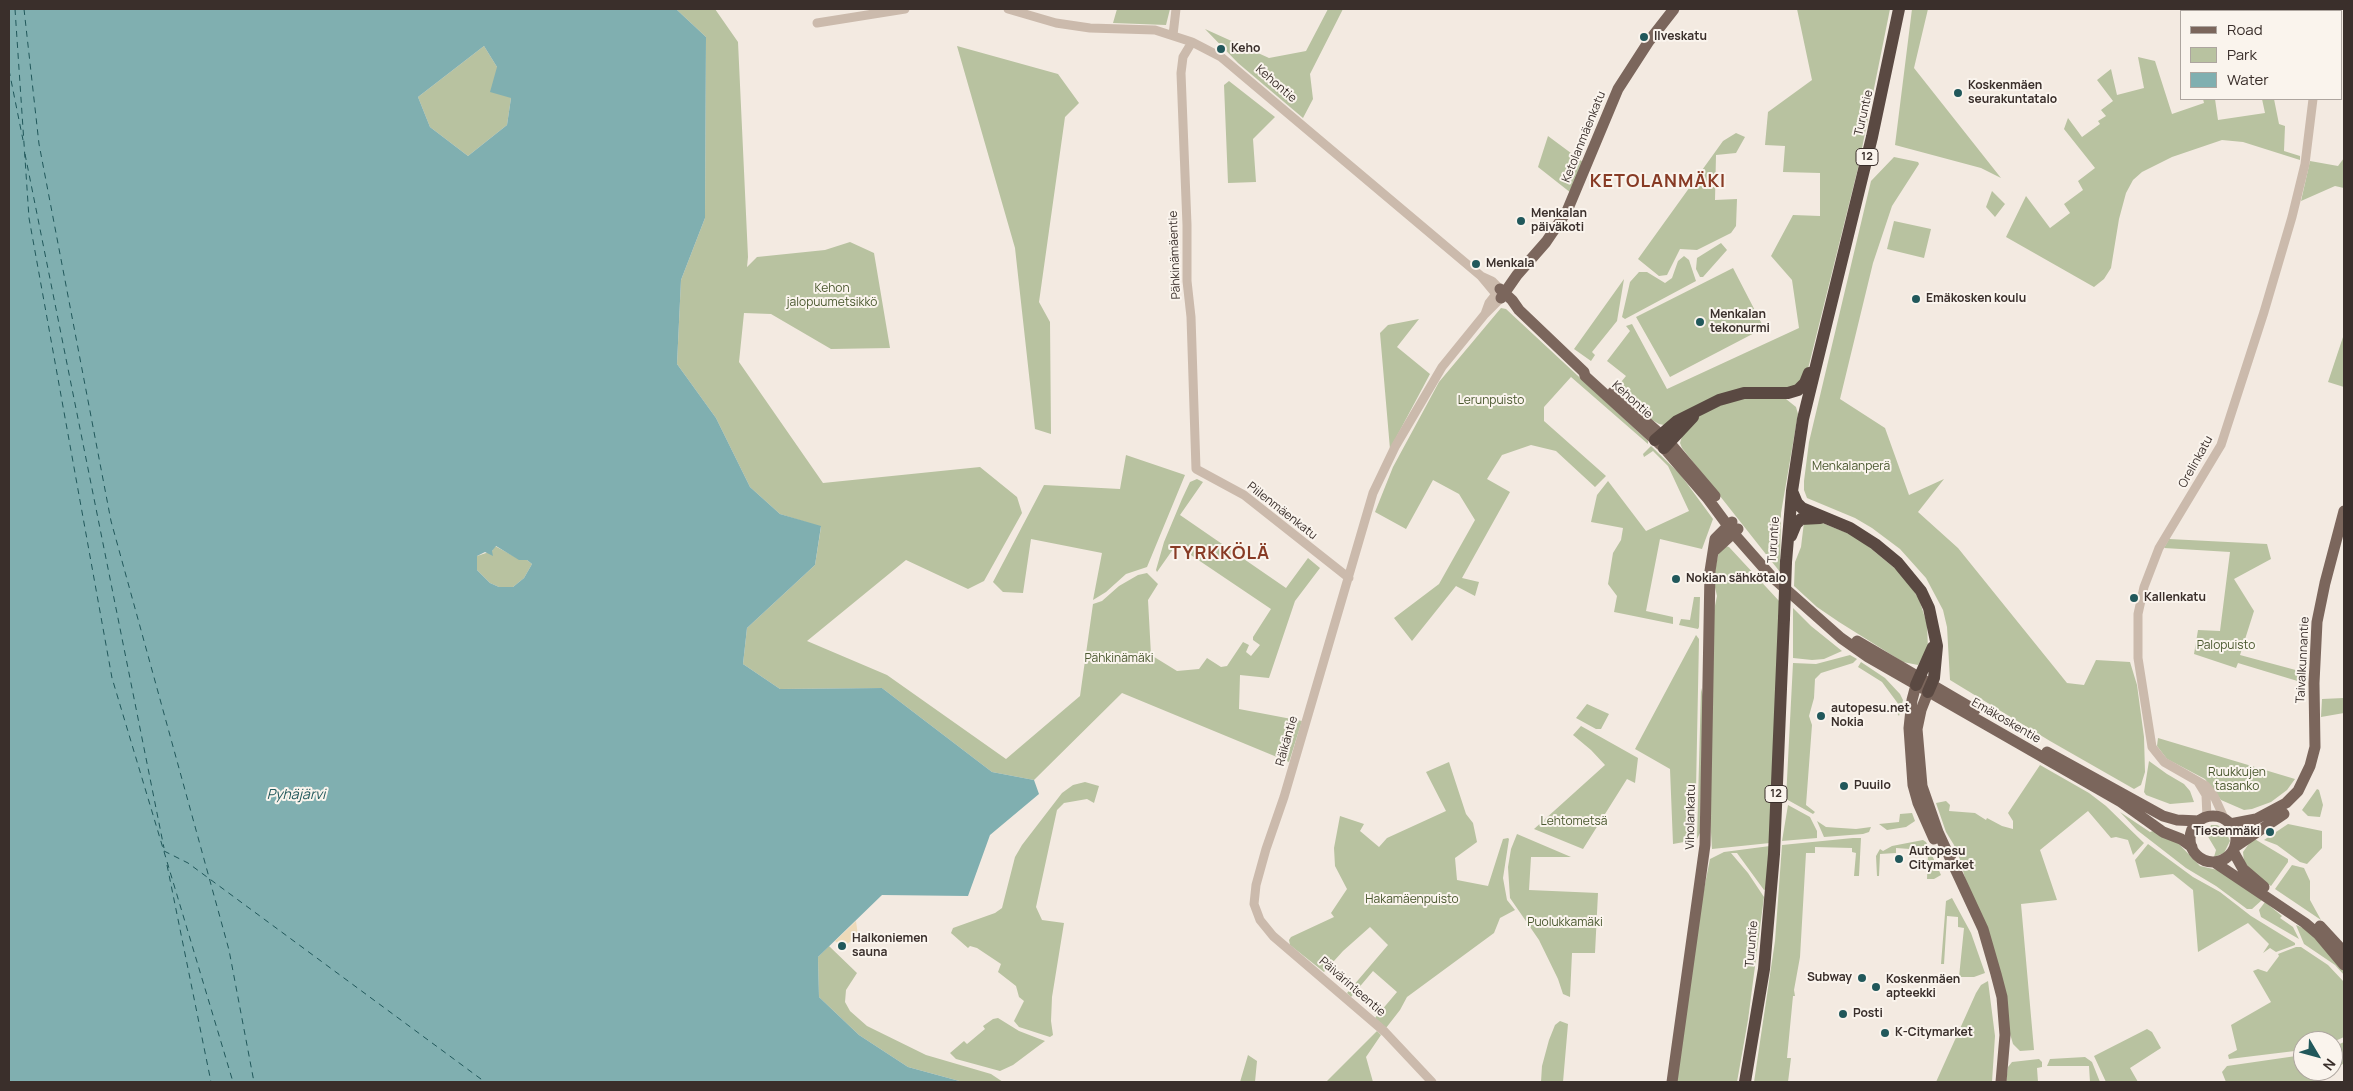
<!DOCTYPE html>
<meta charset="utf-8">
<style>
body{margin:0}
#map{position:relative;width:2353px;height:1091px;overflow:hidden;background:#f3eae1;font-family:Manrope,sans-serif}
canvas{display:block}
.frame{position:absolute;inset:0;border:10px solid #3a2f2b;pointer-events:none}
.legend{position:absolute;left:2180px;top:10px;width:162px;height:90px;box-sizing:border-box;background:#faf4ed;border:1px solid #ada59f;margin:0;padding:6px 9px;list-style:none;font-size:15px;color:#3a2f2b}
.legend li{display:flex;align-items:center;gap:10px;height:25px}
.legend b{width:25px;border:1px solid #ada59f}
.north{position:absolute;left:2293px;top:1031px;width:50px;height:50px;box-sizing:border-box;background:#faf4ed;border:1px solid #ada59f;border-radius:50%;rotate:127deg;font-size:14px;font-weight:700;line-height:20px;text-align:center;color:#3a2f2b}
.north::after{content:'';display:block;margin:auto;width:18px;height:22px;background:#21585b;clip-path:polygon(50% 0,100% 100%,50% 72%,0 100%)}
</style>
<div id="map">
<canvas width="2353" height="1091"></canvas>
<div class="frame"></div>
<ul class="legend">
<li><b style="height:6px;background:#7b665c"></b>Road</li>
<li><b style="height:14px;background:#b8c2a0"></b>Park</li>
<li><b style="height:14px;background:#80afb0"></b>Water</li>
</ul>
<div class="north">N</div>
</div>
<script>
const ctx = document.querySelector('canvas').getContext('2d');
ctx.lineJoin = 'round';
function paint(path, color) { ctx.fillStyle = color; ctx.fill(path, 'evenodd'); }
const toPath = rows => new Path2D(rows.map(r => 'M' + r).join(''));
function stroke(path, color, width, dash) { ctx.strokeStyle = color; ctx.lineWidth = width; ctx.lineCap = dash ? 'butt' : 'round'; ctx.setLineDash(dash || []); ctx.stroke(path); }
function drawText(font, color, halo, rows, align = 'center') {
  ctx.font = font + ' Manrope,sans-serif'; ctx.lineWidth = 4; ctx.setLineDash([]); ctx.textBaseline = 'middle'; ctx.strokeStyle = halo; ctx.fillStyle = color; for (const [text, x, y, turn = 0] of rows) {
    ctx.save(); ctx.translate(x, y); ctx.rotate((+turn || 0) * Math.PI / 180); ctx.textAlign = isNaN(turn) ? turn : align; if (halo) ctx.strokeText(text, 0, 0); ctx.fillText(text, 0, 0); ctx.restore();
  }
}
paint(toPath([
 [676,9,715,9,738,42,748,257,747,267,757,257,825,250,850,242,874,253,890,348,831,349,771,314,744,313,739,362,823,483,980,467,1017,497,1022,513,984,581,968,589,906,560,807,641,887,675,1006,759,1080,696,1093,604,1102,601,1119,586,1138,575,1147,573,1158,584,1148,600,1151,655,1177,671,1199,669,1207,658,1221,667,1227,666,1243,642,1249,645,1246,652,1251,656,1260,645,1253,640,1253,637,1271,609,1176,545,1157,572,1156,570,1164,542,1182,499,1190,482,1197,479,1203,482,1180,515,1286,588,1308,558,1320,568,1295,601,1269,678,1240,675,1239,709,1302,721,1289,762,1122,693,1034,780,992,772,882,688,780,689,743,664,747,628,815,565,821,527,780,514,750,487,716,418,677,364,681,280,705,218,706,37],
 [1117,9,1170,9,1166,25,1113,23],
 [1328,9,1343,9,1310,74,1313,99,1303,118,1238,63,1205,29,1269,58,1306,51],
 [1797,9,1890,9,1858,168,1805,381,1793,387,1761,387,1736,390,1664,425,1659,424,1647,417,1617,387,1626,376,1607,361,1630,331,1626,326,1632,324,1667,389,1799,328,1792,280,1771,256,1793,215,1820,216,1820,173,1783,172,1785,146,1765,145,1768,112,1812,80],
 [1912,9,1928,9,1914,68,2001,178,1981,168,1895,145],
 [484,46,497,67,511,98,507,125,468,156,430,127,418,97],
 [957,46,1058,74,1079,103,1065,117,1039,302,1050,322,1051,434,1035,429,1015,248],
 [2138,57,2155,61,2172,114,2204,103,2203,99,2215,99,2218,120,2265,113,2262,99,2274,99,2279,124,2285,126,2284,151,2300,156,2300,160,2243,142,2222,140,2172,157,2142,172,2133,180,2126,193,2119,219,2111,268,2104,279,2094,287,2006,237,2026,196,2050,228,2070,213,2064,204,2083,190,2078,181,2095,168,2064,129,2068,118,2082,137,2100,124,2098,121,2106,116,2101,110,2113,101,2097,80,2111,69,2117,95,2144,88],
 [1229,81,1275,117,1253,139,1256,182,1228,183,1224,85],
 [1736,133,1745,137,1736,153,1716,155,1715,200,1737,199,1736,226,1731,233,1697,250,1680,249,1667,275,1659,276,1638,259,1723,141],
 [1548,136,1583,162,1571,193,1538,167],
 [1894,157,1918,162,1919,164,1892,206,1873,263,1840,399,1885,428,1909,495,1944,479,1918,512,1958,548,2067,683,2084,685,2096,660,2130,662,2137,685,2144,737,2145,772,2141,785,2134,789,2050,741,1950,680,1947,627,1943,610,1926,578,1900,549,1872,528,1855,518,1807,498,1804,490,1804,481,1809,442,1871,181],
 [2344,158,2344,188,2335,186,2301,201,2310,161,2338,166],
 [1992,191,2005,204,1995,217,1986,207],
 [1894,221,1931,229,1924,258,1887,249],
 [1721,243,1727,250,1703,277,1700,277,1696,269,1697,258],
 [1684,256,1689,260,1696,281,1625,319,1622,317,1630,282,1639,272,1647,272,1665,283,1672,278,1678,261],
 [1733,268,1764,328,1670,377,1636,317],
 [1624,279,1617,321,1592,352,1595,355,1591,361,1574,349],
 [1501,308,1506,309,1648,441,1648,444,1571,377,1544,407,1544,421,1606,476,1595,487,1556,451,1531,445,1502,455,1487,479,1510,492,1462,578,1479,582,1475,596,1456,586,1412,641,1394,618,1439,584,1475,520,1459,494,1433,480,1406,529,1375,512,1393,467,1439,382],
 [1419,319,1397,347,1430,374,1390,449,1380,333,1388,325],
 [2344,334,2344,387,2328,382],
 [1736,399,1786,399,1796,407,1798,414,1781,513,1780,572,1682,448,1680,443,1683,433,1695,419,1707,411],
 [1651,446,1680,474,1713,519,1702,549,1660,539,1646,611,1673,617,1673,624,1614,612,1617,596,1608,584,1613,553,1621,540,1623,528,1591,522,1597,495,1608,481,1646,531,1689,511,1668,466,1653,451,1644,457,1643,454],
 [1126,455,1185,475,1147,567,1126,574,1106,592,1093,600,1102,553,1031,539,1023,593,1003,592,993,582,1044,485,1120,489],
 [1815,520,1857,537,1903,575,1919,599,1927,624,1928,649,1918,665,1903,662,1839,622,1817,607,1794,586,1795,562,1801,547,1804,522],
 [2169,539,2267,544,2271,559,2234,579,2254,611,2240,655,2303,672,2304,683,2238,663,2236,668,2194,654,2198,630,2220,631,2230,552,2164,548],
 [495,546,519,559,527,560,532,564,524,578,513,587,499,587,490,583,477,570,477,556,492,551],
 [1726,546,1729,547,1780,602,1770,843,1712,849,1709,800,1712,620,1717,596,1713,579,1719,551],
 [1694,597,1700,597,1699,627,1698,629,1679,625,1681,619,1690,620],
 [1793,608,1811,626,1842,651,1824,659,1812,660,1793,658],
 [1696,635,1699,639,1695,840,1673,844,1670,769,1635,749],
 [1850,655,1857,659,1853,663,1821,673,1815,679,1814,698,1809,716,1812,725,1806,805,1815,812,1813,814,1786,799,1793,663,1816,664],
 [1861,662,1885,678,1900,694,1903,700,1899,716,1895,710,1899,705,1882,682,1858,667],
 [1701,688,1703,696,1700,833,1697,839],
 [2344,698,2344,713,2321,717,2322,699],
 [1587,704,1609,714,1601,729,1596,729,1576,718],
 [1581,726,1638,758,1635,783,1627,779,1583,849,1534,829,1605,765,1591,750,1573,735],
 [2158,738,2295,779,2287,790,2271,802,2252,809,2244,810,2221,800,2205,779,2167,759,2157,746],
 [2149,761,2167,774,2184,784,2190,791,2194,802,2170,804,2146,795,2144,792],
 [1449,762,1466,814,1473,823,1477,842,1455,858,1457,880,1488,886,1503,839,1508,838,1509,839,1503,878,1507,900,1515,910,1500,918,1494,933,1407,997,1400,1010,1386,1028,1375,1018,1397,992,1373,971,1351,997,1347,993,1388,945,1370,927,1343,951,1324,972,1290,945,1289,940,1291,937,1334,917,1331,913,1347,889,1335,866,1334,848,1340,816,1364,824,1360,831,1379,847,1387,838,1446,811,1426,772],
 [2040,765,2089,793,2106,806,2144,843,2133,855,2128,840,2116,837,2111,838,2088,811,2040,850,2057,900,2021,904,2034,1050,2020,1051,2013,1044,1959,857,1954,845,1946,832,1936,803,1946,801,1950,805,1949,811,1975,813,1986,820,1987,818,2002,826,2013,829,2013,821,2008,813],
 [1085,782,1099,786,1094,803,1087,799,1064,803,1057,810,1036,907,1042,920,1064,923,1052,997,1051,1021,1053,1035,1050,1037,1019,1027,1014,1021,1024,1001,1019,997,1016,986,998,972,1001,964,977,948,970,946,968,948,951,933,953,928,995,913,1002,908,1015,857,1022,845,1062,793,1073,785],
 [2317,789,2319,790,2323,805,2320,817,2308,816,2302,810],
 [1788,805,1810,817,1817,831,1817,838,1782,841],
 [2120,812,2150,832,2153,831,2177,842,2200,866,2222,871,2262,900,2252,909,2247,909,2216,886,2186,868,2137,830],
 [1912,813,1915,821,1906,827,1887,830,1879,824,1899,822,1900,814],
 [1817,821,1826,827,1856,829,1871,827,1869,832,1863,834,1824,837],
 [2288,824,2322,831,2322,848,2307,864,2300,862,2277,845,2264,840],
 [2211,825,2217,825,2225,829,2230,841,2224,853,2214,857,2216,850,2207,835],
 [1517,834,1571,857,1531,857,1529,890,1598,893,1595,953,1572,953,1570,997,1563,994,1558,979,1539,940,1510,898,1508,867,1511,849],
 [1853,838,1861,838,1859,876,1854,876,1856,853,1852,852,1852,848,1815,847,1815,853,1806,853,1800,957,1794,990,1795,996,1793,996,1787,1058,1791,1058,1788,1082,1754,1082,1775,941,1782,845],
 [2253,838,2288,859,2288,862,2271,886,2258,878,2244,862,2243,852],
 [1923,840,1926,842,1941,875,1934,879,1927,879,1928,855,1924,854,1924,850,1896,848,1896,853,1880,854,1879,876,1877,876,1876,856,1880,849,1883,851,1892,846],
 [2148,844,2193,877,2220,892,2251,916,2295,943,2295,945,2276,952,2270,948,2263,953,2269,944,2248,923,2198,952,2193,890,2173,874,2140,878,2135,860],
 [1770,846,1766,889,1764,890,1737,853,1731,853,1748,873,1764,897,1748,1020,1737,1082,1676,1082,1700,909,1710,859,1724,852],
 [2292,865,2304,868,2310,881,2310,900,2321,920,2275,889],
 [1952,898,1971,933,1985,973,1974,977,1959,977,1964,928,1958,927,1958,917,1947,916,1944,964,1941,964,1946,901],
 [2265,902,2282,916,2280,918,2293,927,2299,939,2261,917,2259,910],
 [2296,925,2308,930,2344,970,2344,975,2335,965,2304,944],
 [829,946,857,973,846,990,845,1002,850,1011,867,1026,926,1055,991,1074,1003,1082,963,1082,908,1067,859,1035,819,997,818,957],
 [2296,947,2301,947,2328,965,2344,982,2344,1037,2333,1042,2303,1041,2303,1050,2229,1059,2228,1055,2237,1050,2231,1025,2271,1002,2253,971,2258,969,2267,972,2279,956,2278,954],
 [1988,981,1995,1036,1992,1082,1936,1082,1976,993,1981,985],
 [998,1018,1019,1031,1045,1041,1013,1065,1000,1071,956,1059,950,1053,964,1041,967,1044,985,1029,983,1026,993,1019],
 [1560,1021,1568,1024,1563,1082,1541,1082,1542,1066,1549,1040,1555,1025],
 [2147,1029,2152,1032,2161,1048,2130,1068,2138,1082,2106,1082,2094,1056],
 [1377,1031,1381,1035,1366,1057,1373,1082,1326,1082],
 [2344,1042,2344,1063,2319,1082,2226,1082,2222,1072,2227,1066,2303,1055,2303,1071,2333,1071,2333,1047],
 [1248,1055,1257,1061,1255,1082,1240,1082],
 [2085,1057,2092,1062,2100,1082,2090,1082,2089,1066,2047,1066,2050,1059],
 [2039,1059,2042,1062,2042,1067,2037,1068,2038,1082,2006,1082,2008,1067,2012,1062]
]), '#b8c2a0');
paint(toPath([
 [856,921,858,936,843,947,835,941]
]), '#eddab9');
paint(toPath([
 [9,9,676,9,706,37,705,218,681,280,677,364,716,418,750,487,780,514,821,526,815,565,747,628,743,664,780,689,882,688,992,772,1034,780,1039,794,990,835,968,896,882,895,818,957,819,997,859,1035,908,1067,963,1082,9,1082],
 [484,46,497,67,490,92,511,98,507,125,468,156,430,127,418,97],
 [496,546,519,560,527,560,532,564,524,578,513,587,499,587,490,583,477,570,477,556,485,552,493,556,492,551]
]), '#80afb0');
stroke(toPath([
 [15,9,29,218,112,678,233,1082],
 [24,9,39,144,111,521,229,950,254,1082],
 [9,70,23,140],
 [25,154,164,848],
 [164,851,188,863,485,1082],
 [167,865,211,1082]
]), '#21585b', 1, [6, 5]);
stroke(toPath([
 [1008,9,1056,23,1090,28,1155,30,1192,42,1221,57,1481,276,1496,294,1489,303,1485,314],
 [2332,11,2333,9],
 [817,23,905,9],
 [1173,35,1176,9],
 [1192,42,1183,57,1181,73,1187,225,1187,281,1191,317,1196,469,1244,495,1349,578],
 [1481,276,1492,281,1500,289],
 [2198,782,2206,795,2207,817],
 [2225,820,2214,796,2206,786,2164,762,2152,747,2138,658,2138,614,2144,587,2159,548,2221,445,2264,312,2292,217,2305,164,2313,99],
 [1432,1082,1385,1032,1273,936,1260,920,1254,904,1256,885,1266,849,1284,797,1373,493,1395,447,1442,367,1485,314,1501,298]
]), '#cbbaac', 9);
stroke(toPath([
 [1500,289,1512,300,1519,310,1584,372,1585,376,1664,448,1708,499,1734,534,1771,576,1841,638,1868,657,2121,802,2163,832,2181,839,2192,847],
 [1501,298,1517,275,1546,242,1567,211,1618,89,1649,41,1674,9],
 [1613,392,1669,442,1715,496],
 [1714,551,1738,529],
 [1857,641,1975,710],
 [1916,685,1912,700,1909,728,1913,785,1918,803,1934,839],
 [1928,692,1921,710,1917,729,1922,786,1938,832,1983,929,1996,974,2002,997,2005,1035,2001,1082],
 [2047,752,2163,816,2177,820,2199,821],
 '2190 839a23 23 0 1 1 46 0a23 23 0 1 1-46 0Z',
 [2230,824,2256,819,2286,803,2298,791,2310,766,2315,747,2314,683,2317,622,2325,583,2344,511],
 [2235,847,2284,814],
 [2233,851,2243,869,2264,887],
 [2214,862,2305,923,2318,934,2344,965],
 [2320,926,2344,952],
 [1672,1082,1705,845,1710,571,1715,539,1732,522]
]), '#7b665c', 11);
stroke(toPath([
 [1655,440,1677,421,1719,400,1744,393,1788,393,1798,390,1805,383,1809,373],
 [1664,448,1693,417],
 [1792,491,1797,503,1802,508,1850,528,1875,544,1898,563,1921,591,1929,608,1937,646,1934,678,1928,692],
 [1791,536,1796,524,1801,519,1820,518],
 [1786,562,1792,491,1803,419,1872,137,1899,9],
 [1916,685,1933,647],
 [1745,1082,1764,969,1774,854,1784,618]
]), '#5a4942', 12);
stroke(toPath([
 [1784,618,1786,562]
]), '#5a4942', 12);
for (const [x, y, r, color] of [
 [1644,37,5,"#21585b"],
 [1221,49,5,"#21585b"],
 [1958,93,5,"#21585b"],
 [1521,221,5,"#21585b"],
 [1476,264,5,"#21585b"],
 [1916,299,5,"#21585b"],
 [1700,322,5,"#21585b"],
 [1676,579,5,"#21585b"],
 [2134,598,5,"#21585b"],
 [1821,716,5,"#21585b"],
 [1844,786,5,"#21585b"],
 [2270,832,5,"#21585b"],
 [1899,859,5,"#21585b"],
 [842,946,5,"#21585b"],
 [1862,978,5,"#21585b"],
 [1876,987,5,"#21585b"],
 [1843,1014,5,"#21585b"],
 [1885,1033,5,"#21585b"]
]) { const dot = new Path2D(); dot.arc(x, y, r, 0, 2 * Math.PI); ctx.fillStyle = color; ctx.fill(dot); stroke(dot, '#faf4ed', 2); }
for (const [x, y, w] of [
 [1867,157,22],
 [1776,794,22]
]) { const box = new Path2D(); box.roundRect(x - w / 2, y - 8.5, w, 17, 4); ctx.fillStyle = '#faf4ed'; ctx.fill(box); stroke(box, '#3a2f2b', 1); }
drawText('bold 11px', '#3a2f2b', null, [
 ["12",1867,157],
 ["12",1776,794]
]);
drawText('bold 12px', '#3a2f2b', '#faf4ed', [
 ["Ilveskatu",1654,37],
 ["Keho",1231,49],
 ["Koskenmäen",1968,86],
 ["seurakuntatalo",1968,100],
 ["Menkalan",1531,214],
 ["päiväkoti",1531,228],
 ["Menkala",1486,264],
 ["Emäkosken koulu",1926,299],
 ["Menkalan",1710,315],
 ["tekonurmi",1710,329],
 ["Nokian sähkötalo",1686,579],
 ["Kallenkatu",2144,598],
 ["autopesu.net",1831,709],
 ["Nokia",1831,723],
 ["Puuilo",1854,786],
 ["Tiesenmäki",2260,832,"right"],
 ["Autopesu",1909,852],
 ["Citymarket",1909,866],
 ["Halkoniemen",852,939],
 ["sauna",852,953],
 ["Subway",1852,978,"right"],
 ["Koskenmäen",1886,980],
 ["apteekki",1886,994],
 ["Posti",1853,1014],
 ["K-Citymarket",1895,1033]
], 'left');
drawText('12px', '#3a2f2b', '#faf4ed', [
 ["Kehontie",1276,84,41],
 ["Turuntie",1864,113,-77],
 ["Ketolanmäenkatu",1584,137,-68],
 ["Pähkinämäentie",1175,255,-92],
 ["Kehontie",1632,400,42],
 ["Orelinkatu",2196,462,-61],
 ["Piilenmäenkatu",1282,511,38],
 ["Turuntie",1774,540,-86],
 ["Taivalkunnantie",2303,660,-87],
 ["Emäkoskentie",2006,721,30],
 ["Räikäntie",1287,741,-74],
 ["Viholankatu",1691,817,-89],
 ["Turuntie",1752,944,-85],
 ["Päivärinteentie",1352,987,41]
]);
drawText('12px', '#4a582f', '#faf4ed', [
 ["Kehon",832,289],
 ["jalopuumetsikkö",832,303],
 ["Lerunpuisto",1491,401],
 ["Menkalanperä",1851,467],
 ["Palopuisto",2226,646],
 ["Pähkinämäki",1119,659],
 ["Ruukkujen",2237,773],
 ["tasanko",2237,787],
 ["Lehtometsä",1574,822],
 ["Hakamäenpuisto",1412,900],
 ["Puolukkamäki",1565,923]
]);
drawText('italic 14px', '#21585b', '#faf4ed', [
 ["Pyhäjärvi",296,795]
]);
ctx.letterSpacing = '1px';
drawText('bold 18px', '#883b25', '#faf4ed', [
 ["KETOLANMÄKI",1658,182],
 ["TYRKKÖLÄ",1220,554]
]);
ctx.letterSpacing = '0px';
</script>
